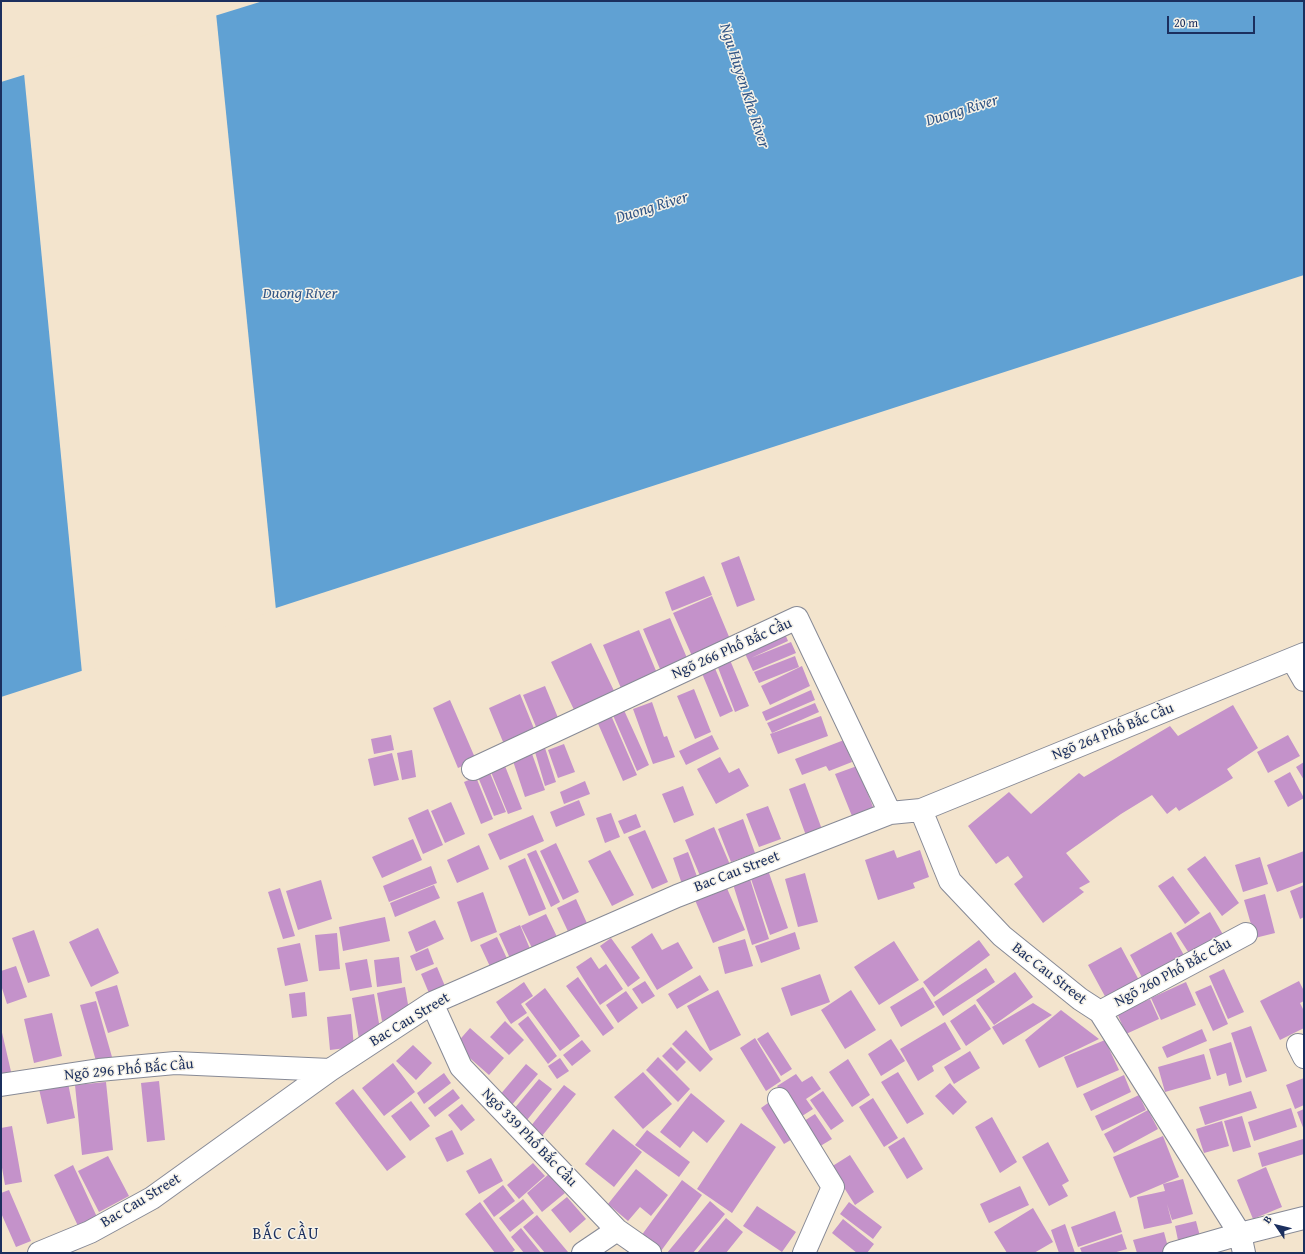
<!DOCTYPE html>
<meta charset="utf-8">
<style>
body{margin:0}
#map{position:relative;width:1305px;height:1254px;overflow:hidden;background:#f3e4cd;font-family:"Gentium Book Plus",serif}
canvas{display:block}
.frame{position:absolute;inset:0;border:2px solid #1b2f5e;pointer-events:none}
.north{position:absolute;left:1257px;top:1206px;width:40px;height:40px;-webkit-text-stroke:3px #f7f3e8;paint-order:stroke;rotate:305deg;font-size:11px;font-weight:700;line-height:16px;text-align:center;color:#1b2f5e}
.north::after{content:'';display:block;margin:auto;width:14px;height:18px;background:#1b2f5e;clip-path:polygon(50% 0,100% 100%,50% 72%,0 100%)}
.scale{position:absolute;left:1167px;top:16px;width:88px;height:18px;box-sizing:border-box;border:2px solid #1b2f5e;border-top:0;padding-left:5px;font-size:12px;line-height:14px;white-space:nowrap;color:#1b2f5e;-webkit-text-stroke:3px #f7f3e8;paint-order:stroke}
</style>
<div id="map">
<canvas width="1305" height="1254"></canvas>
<div class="frame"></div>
<div class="north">B</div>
<div class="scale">20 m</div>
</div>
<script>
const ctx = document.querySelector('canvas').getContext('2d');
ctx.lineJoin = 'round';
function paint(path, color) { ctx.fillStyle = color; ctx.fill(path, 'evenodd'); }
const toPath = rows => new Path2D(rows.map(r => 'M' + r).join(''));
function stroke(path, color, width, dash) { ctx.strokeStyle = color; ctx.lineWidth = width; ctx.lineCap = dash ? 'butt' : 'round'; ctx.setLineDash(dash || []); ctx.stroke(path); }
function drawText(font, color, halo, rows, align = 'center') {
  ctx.font = font + ' "Gentium Book Plus",serif'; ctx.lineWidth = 3; ctx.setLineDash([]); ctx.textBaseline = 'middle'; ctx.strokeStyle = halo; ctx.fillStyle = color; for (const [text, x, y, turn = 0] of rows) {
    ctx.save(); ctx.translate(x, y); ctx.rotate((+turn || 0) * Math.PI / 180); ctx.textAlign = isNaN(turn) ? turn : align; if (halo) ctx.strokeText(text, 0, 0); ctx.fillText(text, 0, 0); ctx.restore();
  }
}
paint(toPath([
 [263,1,1304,1,1304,275,1,697,1,82]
]), '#60a1d3');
paint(toPath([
 [216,13,276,610,82,673,24,73]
]), '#f3e4cd');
paint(toPath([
 [739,556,755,600,737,607,721,563],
 [704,576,712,595,672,611,665,592],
 [712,596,730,639,692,656,673,613],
 [670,618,690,665,663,676,643,629],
 [783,629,788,641,751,658,791,642,796,653,753,671,742,647],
 [639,630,659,678,623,693,603,645],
 [591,643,617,697,577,716,551,662],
 [795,656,799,667,759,683,754,672],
 [730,660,749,706,735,712,717,665],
 [714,666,733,711,720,717,701,671],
 [802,666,810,686,770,705,761,686],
 [545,686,561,725,539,734,523,695],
 [694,689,711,732,695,739,677,696],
 [811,690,815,700,766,721,762,712],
 [520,694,537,736,506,749,489,708],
 [450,700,476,760,458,768,433,708],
 [652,702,664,737,667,736,675,757,653,764,633,709],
 [815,703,819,712,772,733,767,723],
 [1233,705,1258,748,1227,769,1233,778,1179,811,1176,807,1167,814,1152,795,1121,814,1066,853,1090,882,1079,888,1084,892,1043,923,1014,884,1023,877,1008,856,996,864,968,826,1009,792,1031,814,1079,773,1084,777,1170,726,1178,736],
 [623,708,649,765,637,771,612,713],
 [610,713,637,775,623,781,596,719],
 [821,716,828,736,778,754,770,734],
 [391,735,394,750,374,754,371,739],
 [712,735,719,749,686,765,679,751],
 [1288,735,1300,756,1268,773,1257,752],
 [844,740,852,762,829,771,826,766,802,775,795,759],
 [564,744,575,772,558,778,548,750],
 [545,748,556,782,545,786,535,752],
 [412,750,416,777,402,780,397,753],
 [531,751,545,790,525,797,512,758],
 [392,753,399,780,374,786,368,759],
 [720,757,729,773,739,768,749,786,716,804,697,769],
 [1304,762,1304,780,1296,767],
 [505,766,522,809,508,814,491,772],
 [857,766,875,812,854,821,835,774],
 [1290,772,1304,798,1288,807,1274,781],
 [490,773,506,812,494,816,478,777],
 [476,777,493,819,481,824,464,782],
 [585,781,590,794,564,804,560,792],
 [805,783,824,835,808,841,789,789],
 [683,786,694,815,674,823,662,794],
 [579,800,585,815,556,827,550,812],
 [451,802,465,834,445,843,431,811],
 [768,806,781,839,759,847,746,814],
 [428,809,443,845,423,854,408,818],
 [611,813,620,837,605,843,596,818],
 [636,814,641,827,624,834,618,821],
 [533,815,544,841,500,860,488,834],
 [743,819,755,853,731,862,718,829],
 [714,827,731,867,703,883,685,840],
 [645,830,668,882,652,889,628,837],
 [413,839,422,860,382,878,372,857],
 [556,843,579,892,563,900,540,851],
 [479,845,489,869,457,883,447,860],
 [536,850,560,902,551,907,527,854],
 [610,850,634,895,612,906,588,861],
 [894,850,897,858,920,850,929,877,913,883,915,888,878,900,865,860],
 [1304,851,1304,882,1277,892,1267,865],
 [688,852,699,882,683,887,673,858],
 [1205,856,1239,903,1222,916,1187,869],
 [1260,857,1268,884,1243,892,1235,865],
 [525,858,546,909,529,916,508,866],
 [431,866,437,883,389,902,383,886],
 [768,870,788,928,770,935,750,876],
 [805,873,818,922,798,927,785,879],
 [749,876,769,939,752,945,732,881],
 [1173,876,1200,913,1185,924,1158,886],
 [321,880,332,919,298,930,286,891],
 [434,885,440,898,395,917,390,903],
 [1304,885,1304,917,1300,919,1290,891],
 [726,886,745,930,713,943,695,900],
 [280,888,295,936,283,939,268,892],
 [483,892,497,932,471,942,457,902],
 [1265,894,1275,933,1255,938,1244,900],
 [576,899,591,932,572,940,557,908],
 [1210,912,1225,938,1192,958,1176,933],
 [546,914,560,943,535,954,521,926],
 [385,917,390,941,343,951,339,927],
 [435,920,444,939,416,952,408,932],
 [520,925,533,956,513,965,499,934],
 [98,928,119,973,91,987,69,942],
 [34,930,50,976,28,983,12,938],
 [795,932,800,949,761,963,755,946],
 [1171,932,1185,957,1144,981,1130,955],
 [337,933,340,969,319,971,315,935],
 [652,933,662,950,678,942,693,968,657,990,631,947],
 [497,937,510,965,493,973,480,945],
 [611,938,640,978,628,987,600,946],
 [745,939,753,966,725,974,718,947],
 [979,940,990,955,934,997,923,982],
 [894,941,919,980,879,1005,854,967],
 [300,943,308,981,285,986,277,948],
 [1121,947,1140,982,1107,1000,1088,965],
 [428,948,434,964,416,971,410,956],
 [399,957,402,983,377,987,374,960],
 [591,957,599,969,606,964,623,989,600,1005,576,967],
 [367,959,372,987,350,991,345,963],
 [16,966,27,997,7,1004,1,985,1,971],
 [437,967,447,991,431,998,421,974],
 [986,968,995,982,943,1016,934,1002],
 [1224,969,1244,1012,1228,1019,1209,976],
 [1015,972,1033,997,994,1025,976,1000],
 [820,974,830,1002,791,1016,781,988],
 [700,975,709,990,677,1009,668,994],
 [578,977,614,1028,603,1036,566,986],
 [645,981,655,996,642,1004,632,989],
 [1299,981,1304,991,1304,1001,1300,1003,1304,1011,1304,1028,1280,1040,1260,1001],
 [524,982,533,996,521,1004,527,1013,511,1024,496,1002],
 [1186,982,1196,1005,1161,1020,1151,998],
 [117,985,129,1026,108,1033,95,992],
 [1211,985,1228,1024,1213,1031,1195,992],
 [405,987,410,1016,382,1021,377,993],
 [923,987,935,1007,901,1027,890,1007],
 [545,988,580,1036,560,1051,525,1004],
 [718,990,741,1035,710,1051,687,1006],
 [851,990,876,1030,845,1049,821,1010],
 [626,991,638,1008,618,1023,606,1005],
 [305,992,307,1016,292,1018,289,994],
 [374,994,381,1035,359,1039,352,998],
 [1150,999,1159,1019,1126,1034,1117,1013],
 [96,1001,112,1057,96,1061,80,1005],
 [1033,1003,1052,1015,1003,1045,992,1027],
 [975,1004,991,1029,966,1046,950,1021],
 [1061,1010,1099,1039,1039,1068,1025,1040],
 [52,1013,62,1056,34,1063,24,1019],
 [351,1014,354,1047,330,1050,327,1017],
 [528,1016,557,1056,548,1064,518,1024],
 [505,1021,524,1040,509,1055,490,1037],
 [945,1022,961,1049,932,1066,934,1071,918,1081,900,1049],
 [1251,1026,1267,1071,1246,1078,1231,1033],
 [1,1028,12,1076,1,1078],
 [470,1028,504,1058,489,1075,455,1045],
 [1202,1029,1207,1041,1167,1058,1162,1047],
 [686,1030,713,1059,700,1072,672,1044],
 [768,1032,792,1069,781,1076,757,1039],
 [755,1038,781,1081,766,1091,740,1048],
 [891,1039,905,1061,881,1076,868,1054],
 [582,1040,591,1051,572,1066,563,1055],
 [1105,1040,1119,1070,1077,1088,1064,1057],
 [1231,1042,1242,1082,1229,1086,1226,1073,1217,1076,1209,1049],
 [413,1045,432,1063,416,1080,396,1061],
 [671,1047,686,1062,677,1071,662,1056],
 [970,1051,980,1068,954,1084,944,1067],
 [1204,1054,1211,1079,1165,1092,1158,1067],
 [658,1057,690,1089,678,1102,646,1070],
 [560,1058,569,1071,557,1079,548,1066],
 [848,1059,870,1095,852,1107,829,1072],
 [393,1063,415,1092,384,1116,362,1088],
 [526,1064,538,1074,511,1106,499,1096],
 [643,1072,672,1104,643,1129,614,1097],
 [898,1072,924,1114,907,1124,881,1082],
 [444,1073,451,1083,424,1104,417,1093],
 [796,1074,802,1082,812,1076,821,1089,806,1099,813,1109,799,1118,777,1086],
 [1124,1075,1131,1092,1091,1111,1083,1094],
 [1304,1078,1304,1105,1295,1109,1286,1085],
 [539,1079,552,1089,527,1120,514,1109],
 [159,1081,165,1140,147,1142,141,1083],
 [106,1082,113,1150,82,1155,75,1085],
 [68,1083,75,1118,47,1124,39,1089],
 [950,1083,967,1102,953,1115,935,1096],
 [564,1085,576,1094,542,1136,530,1127],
 [353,1089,406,1157,387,1171,335,1103],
 [453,1089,460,1098,435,1117,428,1108],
 [823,1091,844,1121,831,1130,810,1100],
 [1251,1091,1257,1108,1205,1125,1199,1107],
 [691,1093,725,1121,707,1143,693,1131,680,1148,660,1132],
 [1139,1095,1146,1110,1102,1131,1095,1116],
 [775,1098,799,1135,784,1144,761,1108],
 [873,1098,898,1138,884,1147,859,1107],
 [411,1101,430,1126,410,1141,391,1116],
 [462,1104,475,1120,461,1131,448,1115],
 [1291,1108,1297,1127,1254,1141,1248,1122],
 [1304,1109,1304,1130,1297,1112],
 [1148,1110,1158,1129,1114,1153,1104,1134],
 [815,1114,832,1139,817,1148,801,1123],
 [1242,1116,1251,1147,1233,1152,1224,1121],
 [992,1117,1017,1162,1000,1173,975,1127],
 [1222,1121,1229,1146,1204,1153,1196,1129],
 [741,1123,776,1147,732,1213,697,1189],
 [12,1126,22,1182,5,1185,1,1162,1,1128],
 [613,1129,642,1152,614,1187,585,1164],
 [452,1130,464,1154,447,1162,435,1138],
 [647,1130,690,1162,679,1177,635,1145],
 [1163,1136,1179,1177,1130,1198,1113,1157],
 [904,1137,923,1169,907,1179,888,1147],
 [1303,1139,1304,1143,1304,1154,1262,1167,1258,1153],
 [1048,1142,1069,1181,1062,1185,1068,1196,1049,1206,1022,1157],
 [850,1155,874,1192,855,1205,831,1167],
 [108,1156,129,1196,99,1212,78,1171],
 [491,1158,503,1181,479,1194,466,1171],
 [533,1163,545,1176,519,1199,507,1185],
 [73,1165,97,1217,78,1226,54,1175],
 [1266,1167,1282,1207,1253,1219,1237,1180],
 [636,1169,668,1195,651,1216,640,1207,628,1221,608,1204],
 [549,1174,565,1193,542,1212,527,1193],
 [1183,1179,1193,1214,1172,1220,1167,1204,1172,1223,1144,1229,1137,1197,1165,1191,1163,1184],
 [682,1180,702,1195,661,1251,641,1236],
 [503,1185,515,1201,494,1217,483,1201],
 [1020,1186,1029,1205,989,1223,980,1204],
 [9,1190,31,1241,16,1247,1,1213,1,1193],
 [567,1197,586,1219,570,1233,551,1210],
 [523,1199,534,1213,510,1232,499,1218],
 [710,1201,725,1214,693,1253,667,1253],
 [480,1202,515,1250,511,1253,495,1253,465,1214],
 [849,1202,882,1227,873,1239,840,1214],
 [757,1206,796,1232,782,1252,743,1226],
 [1033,1208,1053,1242,1034,1253,1007,1253,994,1232],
 [1115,1211,1122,1232,1078,1247,1071,1227],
 [537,1215,568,1252,566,1253,545,1253,523,1227],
 [726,1218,743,1232,726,1253,697,1253],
 [843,1219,874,1244,867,1253,857,1253,832,1233],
 [1196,1221,1201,1240,1179,1245,1175,1226],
 [1065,1224,1075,1253,1059,1253,1051,1230],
 [521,1228,541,1253,524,1253,511,1237],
 [1164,1232,1169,1251,1162,1253,1137,1253,1133,1240],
 [1122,1234,1127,1249,1113,1253,1082,1253,1080,1248]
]), '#c492ca');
const minor = toPath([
 [1292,659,1304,680],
 [473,769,797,618,890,813],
 [921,810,1304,654],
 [432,1003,461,1067,617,1230,650,1253],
 [1100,1012,1246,934],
 [1298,1045,1304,1057],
 [1,1085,99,1070,175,1063,330,1070],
 [779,1099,833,1187,804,1253],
 [39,1253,90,1232,152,1198,330,1070,432,1003,677,896,890,813,921,810,950,881,1002,936,1080,999,1100,1012,1240,1234,1304,1218],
 [583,1253,617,1230],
 [1174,1253,1240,1234,1244,1253]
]);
stroke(minor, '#878a96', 24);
stroke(minor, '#fff', 22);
drawText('15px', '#1b2f5e', '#f7f3e8', [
 ["Ngõ 266 Phố Bắc Cầu",732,649,-24],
 ["Ngõ 264 Phố Bắc Cầu",1113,732,-22],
 ["Bac Cau Street",737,872,-21],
 ["Ngõ 260 Phố Bắc Cầu",1173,973,-28],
 ["Bac Cau Street",1049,974,38],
 ["Bac Cau Street",410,1020,-31],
 ["Ngõ 296 Phố Bắc Cầu",129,1070,-5],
 ["Ngõ 339 Phố Bắc Cầu",529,1138,46],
 ["Bac Cau Street",141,1201,-31]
]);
drawText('italic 16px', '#335787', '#f7f3e8', [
 ["Ngu Huyen Khe River",744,86,72],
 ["Duong River",962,111,-17],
 ["Duong River",652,208,-17],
 ["Duong River",300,294]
]);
ctx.letterSpacing = '1px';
drawText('16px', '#1b2f5e', '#f7f3e8', [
 ["BẮC CẦU",286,1235]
]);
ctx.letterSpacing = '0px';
</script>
